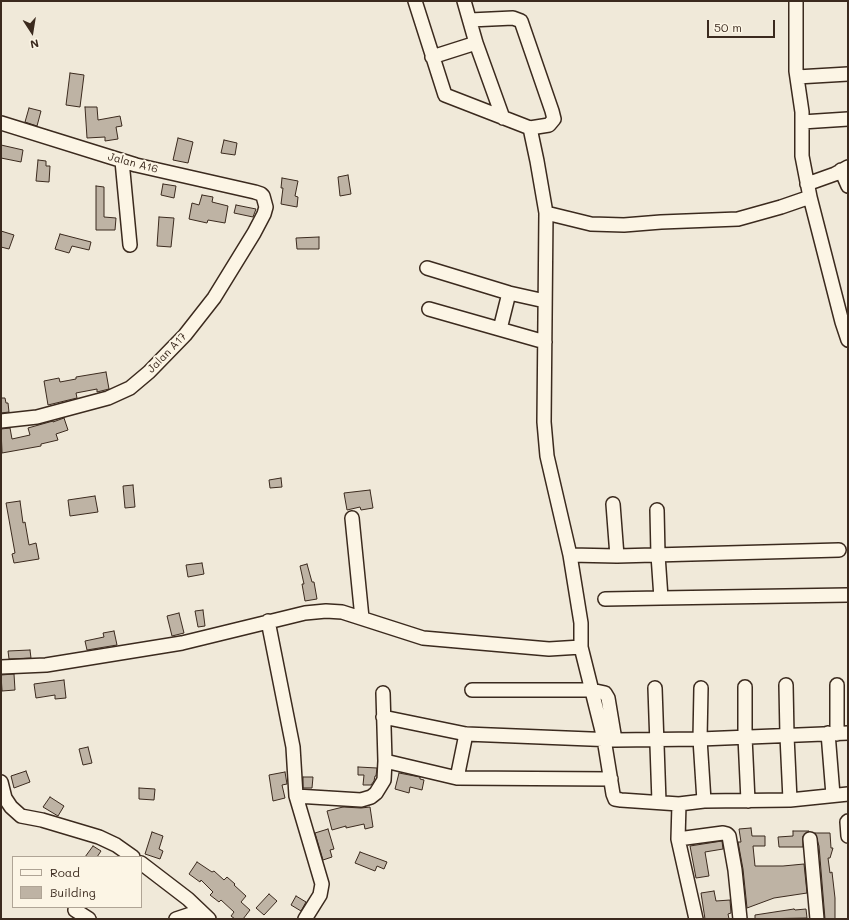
<!DOCTYPE html>
<style>
body{margin:0}
#map{position:relative;width:849px;height:920px;overflow:hidden;background:#f0e9d9;font-family:Mali,sans-serif}
canvas{display:block}
.frame{position:absolute;inset:0;border:2px solid #3b2a1e;pointer-events:none}
.legend{position:absolute;left:12px;top:856px;width:130px;height:52px;box-sizing:border-box;background:#fcf5e5;border:1px solid #afa495;margin:0;padding:5px 7px;list-style:none;font-size:12px;color:#3b2a1e}
.legend li{display:flex;align-items:center;gap:8px;height:20px}
.legend b{width:20px;border:1px solid #afa495}
.north{position:absolute;left:12px;top:12px;width:40px;height:40px;-webkit-text-stroke:3px #fcf5e5;paint-order:stroke;rotate:168deg;font-size:11px;font-weight:700;line-height:16px;text-align:center;color:#3b2a1e}
.north::after{content:'';display:block;margin:auto;width:14px;height:18px;background:#3b2a1e;clip-path:polygon(50% 0,100% 100%,50% 72%,0 100%)}
.scale{position:absolute;left:707px;top:20px;width:68px;height:18px;box-sizing:border-box;border:2px solid #3b2a1e;border-top:0;padding-left:5px;font-size:12px;line-height:14px;white-space:nowrap;color:#3b2a1e;-webkit-text-stroke:3px #fcf5e5;paint-order:stroke}
</style>
<div id="map">
<canvas width="849" height="920"></canvas>
<div class="frame"></div>
<ul class="legend">
<li><b style="height:5px;background:#fcf5e5"></b>Road</li>
<li><b style="height:11px;background:#beb3a4"></b>Building</li>
</ul>
<div class="north">N</div>
<div class="scale">50 m</div>
</div>
<script>
const ctx = document.querySelector('canvas').getContext('2d');
ctx.lineJoin = 'round';
function paint(path, color) { ctx.fillStyle = color; ctx.fill(path, 'evenodd'); }
const toPath = rows => new Path2D(rows.map(r => 'M' + r).join(''));
function stroke(path, color, width, dash) { ctx.strokeStyle = color; ctx.lineWidth = width; ctx.lineCap = dash ? 'butt' : 'round'; ctx.setLineDash(dash || []); ctx.stroke(path); }
function drawText(font, color, halo, rows, align = 'center') {
  ctx.font = font + ' Mali,sans-serif'; ctx.lineWidth = 4; ctx.setLineDash([]); ctx.textBaseline = 'middle'; ctx.strokeStyle = halo; ctx.fillStyle = color; for (const [text, x, y, turn = 0] of rows) {
    ctx.save(); ctx.translate(x, y); ctx.rotate((+turn || 0) * Math.PI / 180); ctx.textAlign = isNaN(turn) ? turn : align; if (halo) ctx.strokeText(text, 0, 0); ctx.fillText(text, 0, 0); ctx.restore();
  }
}
const building = toPath([
 [70,73,84,75,80,107,66,105,70,73],
 [85,107,97,107,98,120,120,116,122,126,116,127,118,139,105,141,105,137,87,138,85,107],
 [29,108,41,111,37,126,25,122,29,108],
 [178,138,193,142,188,163,173,160,178,138],
 [224,140,237,143,235,155,221,153,224,140],
 [1,145,23,150,21,162,1,158,1,145],
 [38,160,46,161,46,166,50,166,49,182,36,181,38,160],
 [348,175,351,194,340,196,338,177,348,175],
 [282,178,298,181,295,196,298,197,297,207,281,204,283,188,281,188,282,178],
 [163,184,176,186,174,198,161,195,163,184],
 [96,186,104,187,104,217,116,218,115,230,96,230,96,186],
 [202,195,213,197,212,202,228,206,225,223,208,220,207,223,189,219,192,203,199,205,202,195],
 [236,205,256,209,253,217,234,213,236,205],
 [159,217,174,218,171,247,157,246,159,217],
 [1,231,14,235,9,249,1,247,1,231],
 [60,234,91,242,89,250,72,246,69,253,55,249,60,234],
 [319,237,319,249,297,249,296,238,319,237],
 [106,372,109,389,97,392,97,389,76,393,77,398,48,405,44,381,59,378,60,382,76,379,76,377,106,372],
 [1,398,5,398,6,403,8,403,9,412,1,413,1,398],
 [64,418,68,430,56,434,58,440,41,444,41,446,2,453,1,429,10,428,12,439,30,435,28,428,53,421,53,422,64,418],
 [281,478,282,487,270,488,269,480,281,478],
 [133,485,135,507,125,508,123,486,133,485],
 [370,490,373,508,361,510,360,507,347,510,344,493,370,490],
 [95,496,98,512,70,516,68,500,95,496],
 [20,501,23,523,25,522,29,545,36,543,39,559,14,563,12,554,15,553,6,503,20,501],
 [202,563,204,574,188,577,186,565,202,563],
 [307,564,312,582,314,582,317,599,305,601,302,584,304,584,300,566,307,564],
 [203,610,205,626,198,627,195,611,203,610],
 [179,613,184,633,172,636,167,616,179,613],
 [114,631,117,645,87,650,85,641,104,637,103,633,114,631],
 [30,650,31,658,9,659,8,651,30,650],
 [14,674,15,690,2,691,1,675,14,674],
 [64,680,66,698,55,699,55,695,36,698,34,684,64,680],
 [88,747,92,763,83,765,79,749,88,747],
 [358,767,377,768,376,776,375,776,374,781,371,785,363,785,364,775,358,775,358,767],
 [26,771,30,782,14,788,11,776,26,771],
 [285,772,287,784,282,785,285,798,273,801,269,775,285,772],
 [399,773,420,777,420,779,424,780,422,790,410,787,409,793,395,789,399,773],
 [303,777,313,777,312,788,303,788,303,777],
 [139,788,155,789,154,800,139,799,139,788],
 [50,797,64,806,58,816,43,807,50,797],
 [343,807,361,808,370,807,373,827,365,829,364,824,346,828,346,826,332,830,327,811,343,807],
 [751,828,752,836,765,836,765,846,753,846,755,866,783,866,804,864,807,893,774,898,747,908,743,869,738,842,741,842,739,829,751,828],
 [328,829,334,849,330,850,332,857,323,860,315,833,328,829],
 [793,831,809,831,803,836,803,847,779,847,778,837,793,836,793,831],
 [152,832,163,836,159,849,163,851,160,859,145,854,152,832],
 [815,833,830,833,831,848,833,848,830,858,828,858,830,873,832,872,835,898,835,919,825,919,819,846,815,833],
 [722,841,723,849,705,852,709,876,696,878,690,846,722,841],
 [93,846,101,851,97,857,85,857,93,846],
 [360,852,387,862,384,869,377,866,375,871,355,863,360,852],
 [197,862,212,872,214,871,224,880,227,877,235,884,234,885,246,896,241,902,250,910,243,919,235,919,231,916,234,912,221,900,219,902,210,895,213,892,201,880,200,882,189,874,197,862],
 [714,891,716,901,730,900,731,913,728,914,729,919,705,919,701,893,714,891],
 [269,894,277,901,264,915,256,908,269,894],
 [296,896,306,902,301,911,291,905,296,896],
 [794,909,795,910,806,909,807,918,755,919,755,915,794,909]
]);
paint(building, '#beb3a4');
stroke(building, '#3b2a1e', 1);
const minor = toPath([
 [415,1,445,95,530,128,549,125,554,119,552,111,521,21,513,18,470,20],
 [464,1,476,43,503,118],
 [796,1,796,71,802,112,802,156,810,197],
 [432,57,476,43],
 [797,77,848,74],
 [802,122,848,119],
 [1,123,136,165,255,192,261,194,263,196,266,207,264,214,254,233,214,298,185,335,149,372,130,388,108,398,37,417,1,421],
 [530,128,537,161,546,213,544,422,547,456,570,555,581,623,581,647,604,739,613,794,615,799,621,800,679,804,704,801,790,800,848,794],
 [122,161,130,245],
 [841,170,848,186],
 [807,184,835,174,848,167],
 [546,213,591,224,624,225,661,222,738,219,781,207,810,197,842,322,848,340],
 [427,268,509,293,545,301],
 [429,309,545,342],
 [500,329,509,293],
 [613,504,617,556],
 [657,510,658,555,661,598,848,595],
 [352,518,362,618],
 [570,555,617,556,839,550],
 [605,599,661,598],
 [268,621,293,747,296,796,322,884,320,895,305,919],
 [1,667,46,665,182,643,305,613,326,611,342,612,423,638,549,649,581,647],
 [786,685,787,736,790,800],
 [745,687,745,737,748,801],
 [655,688,659,802],
 [701,688,700,739,704,801],
 [472,690,591,690,605,693,608,698,615,740],
 [383,717,466,734,615,740,700,739,848,733],
 [828,733,833,795],
 [837,734,837,685],
 [385,761,457,778,611,779],
 [457,778,466,734],
 [1,782,5,798,11,807,21,816,42,820,99,837,116,845,133,857],
 [296,796,361,800,371,797,376,793,384,780,385,761,383,693],
 [679,804,678,839,696,919],
 [848,821,847,822,848,836],
 [678,839,723,833,727,834,729,836,735,870,740,919],
 [810,839,817,919],
 [141,863,188,899,209,919],
 [75,910,89,919],
 [176,919,200,911]
]);
stroke(minor, '#3b2a1e', 16);
stroke(minor, '#fcf5e5', 13);
drawText('11px', '#3b2a1e', '#fcf5e5', [
 ["Jalan A16",133,163,15],
 ["Jalan A17",167,353,-46]
]);
</script>
